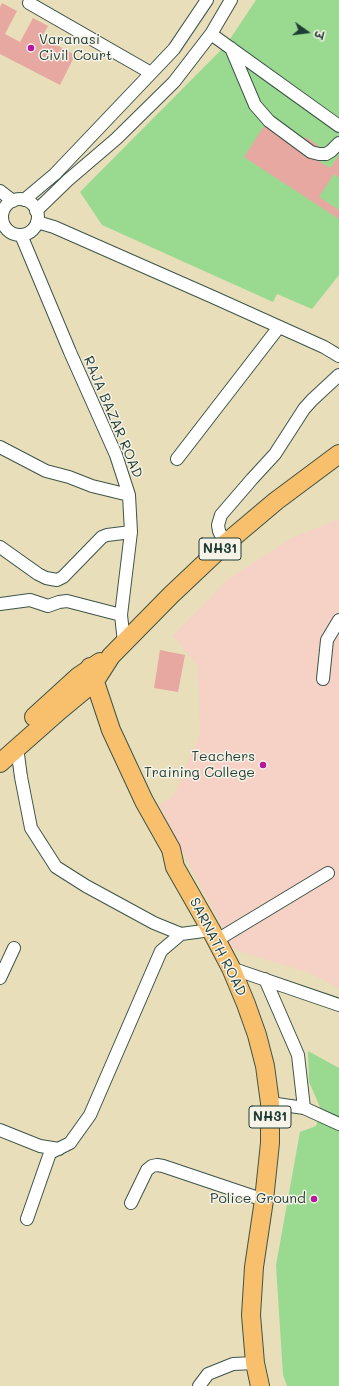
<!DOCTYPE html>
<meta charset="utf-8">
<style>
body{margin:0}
#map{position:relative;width:339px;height:1386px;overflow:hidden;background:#e8deba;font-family:Mali,"Playpen Sans Deva",sans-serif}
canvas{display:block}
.north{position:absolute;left:287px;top:12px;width:40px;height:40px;-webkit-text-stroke:3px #f7f3e8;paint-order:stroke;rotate:104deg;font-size:11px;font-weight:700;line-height:16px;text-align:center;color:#1f3d34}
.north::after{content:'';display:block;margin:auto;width:14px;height:18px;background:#1f3d34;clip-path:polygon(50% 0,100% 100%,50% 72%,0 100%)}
</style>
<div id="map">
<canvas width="339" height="1386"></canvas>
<div class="north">उ</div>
</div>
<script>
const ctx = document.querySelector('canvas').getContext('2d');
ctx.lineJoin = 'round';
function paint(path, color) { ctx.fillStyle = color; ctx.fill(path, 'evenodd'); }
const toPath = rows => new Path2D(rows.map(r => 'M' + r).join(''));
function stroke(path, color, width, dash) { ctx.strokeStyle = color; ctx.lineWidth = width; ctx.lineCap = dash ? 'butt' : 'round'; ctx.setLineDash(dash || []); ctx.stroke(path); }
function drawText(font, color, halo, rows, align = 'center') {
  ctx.font = font + ' Mali,sans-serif'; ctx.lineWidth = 3; ctx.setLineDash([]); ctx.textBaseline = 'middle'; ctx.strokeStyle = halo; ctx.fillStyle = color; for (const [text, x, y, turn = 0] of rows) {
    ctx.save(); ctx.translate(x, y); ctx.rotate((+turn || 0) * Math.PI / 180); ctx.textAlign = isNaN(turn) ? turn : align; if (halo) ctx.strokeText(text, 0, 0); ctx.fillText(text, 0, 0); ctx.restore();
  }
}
paint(toPath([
 [339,519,339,988,312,974,233,949,159,805,173,796,200,734,198,666,173,636,228,579,292,538]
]), '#f6d1c5');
paint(toPath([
 [256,0,339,0,339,275,312,309,277,294,273,302,102,225,80,192,226,45],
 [308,1051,339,1068,339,1386,287,1386,283,1375,276,1265,300,1132,316,1126,320,1115,320,1107,309,1082]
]), '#99da90');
paint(toPath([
 [2,3,17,11,5,34,20,42,33,18,48,26,42,37,75,55,60,85,0,54,0,7],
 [266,123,300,146,306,137,319,146,312,157,330,168,339,155,339,178,334,174,319,197,339,210,339,219,244,157],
 [160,650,185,655,178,692,154,688]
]), '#e7a8a1');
const minor = toPath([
 [29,3,151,73],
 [211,34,339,126],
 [231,48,255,105,269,121,311,152,319,154,326,154,331,151,339,143],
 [0,191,13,201],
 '2 217a18 18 0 1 1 36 0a18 18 0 1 1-36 0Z',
 [24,200,55,174,174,49,207,0],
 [36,211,68,180,116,139,174,82,211,34,231,0],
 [37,222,54,227,213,297,324,347,339,356],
 [21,235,70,352,116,455,129,495,131,532,121,615,124,642],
 [0,447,46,471,69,477,92,486,129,495],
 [177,459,279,327],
 [225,544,219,531,218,525,221,515,252,479,275,454,304,409,312,400,339,375],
 [0,547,38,574,46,578,57,580,63,577,102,537,107,535,131,532],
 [0,604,30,600,48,606,59,602,67,601,121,615],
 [323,679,327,640,339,620],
 [17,747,21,777,31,828,56,867,86,886,154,923,181,934],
 [217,940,328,873],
 [231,968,339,1005],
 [0,978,14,948],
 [265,979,298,1055,304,1108],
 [270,1103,304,1108,339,1124],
 [0,1130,40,1146,59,1149],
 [131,1203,147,1170,152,1166,157,1165,163,1166,264,1200],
 [27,1219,50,1153,70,1143,90,1115,161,951,181,934,211,930],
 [199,1386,208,1374,233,1364,255,1363]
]);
const highway = toPath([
 [90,667,111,730,144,801,171,849,175,867,211,930,231,968,246,1004,257,1035,265,1066,270,1103,270,1143,264,1200,254,1267,251,1315,255,1363,260,1386],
 [34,717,79,676,100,662],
 [0,763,60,710,95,681,111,656,171,595,225,544,276,501,339,454]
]);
stroke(minor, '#3d5548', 14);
stroke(highway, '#3d5548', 20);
stroke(minor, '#fff', 12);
stroke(highway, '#f8bf6c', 18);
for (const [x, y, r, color] of [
 [31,48,4,"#b5179e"],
 [263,765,4,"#b5179e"],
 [314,1199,4,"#b5179e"]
]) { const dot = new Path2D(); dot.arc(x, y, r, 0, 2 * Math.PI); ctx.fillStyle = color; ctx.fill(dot); stroke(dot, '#f7f3e8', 1.5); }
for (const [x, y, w] of [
 [220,549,42],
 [270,1117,42]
]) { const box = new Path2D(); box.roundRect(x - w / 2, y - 11, w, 22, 3); ctx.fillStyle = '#f7f3e8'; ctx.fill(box); stroke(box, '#1f3d34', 1); }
drawText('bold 13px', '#1f3d34', null, [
 ["NH31",220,549],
 ["NH31",270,1117]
]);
drawText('14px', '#1f3d34', '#f7f3e8', [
 ["Varanasi",39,40,"left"],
 ["Civil Court",39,56,"left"],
 ["Teachers",255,757],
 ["Training College",255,773],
 ["Police Ground",306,1199]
], 'right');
drawText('14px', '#1f3d34', '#f7f3e8', [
 ["RAJA BAZAR ROAD",113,417,67],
 ["SARNATH ROAD",218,947,63]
]);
</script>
